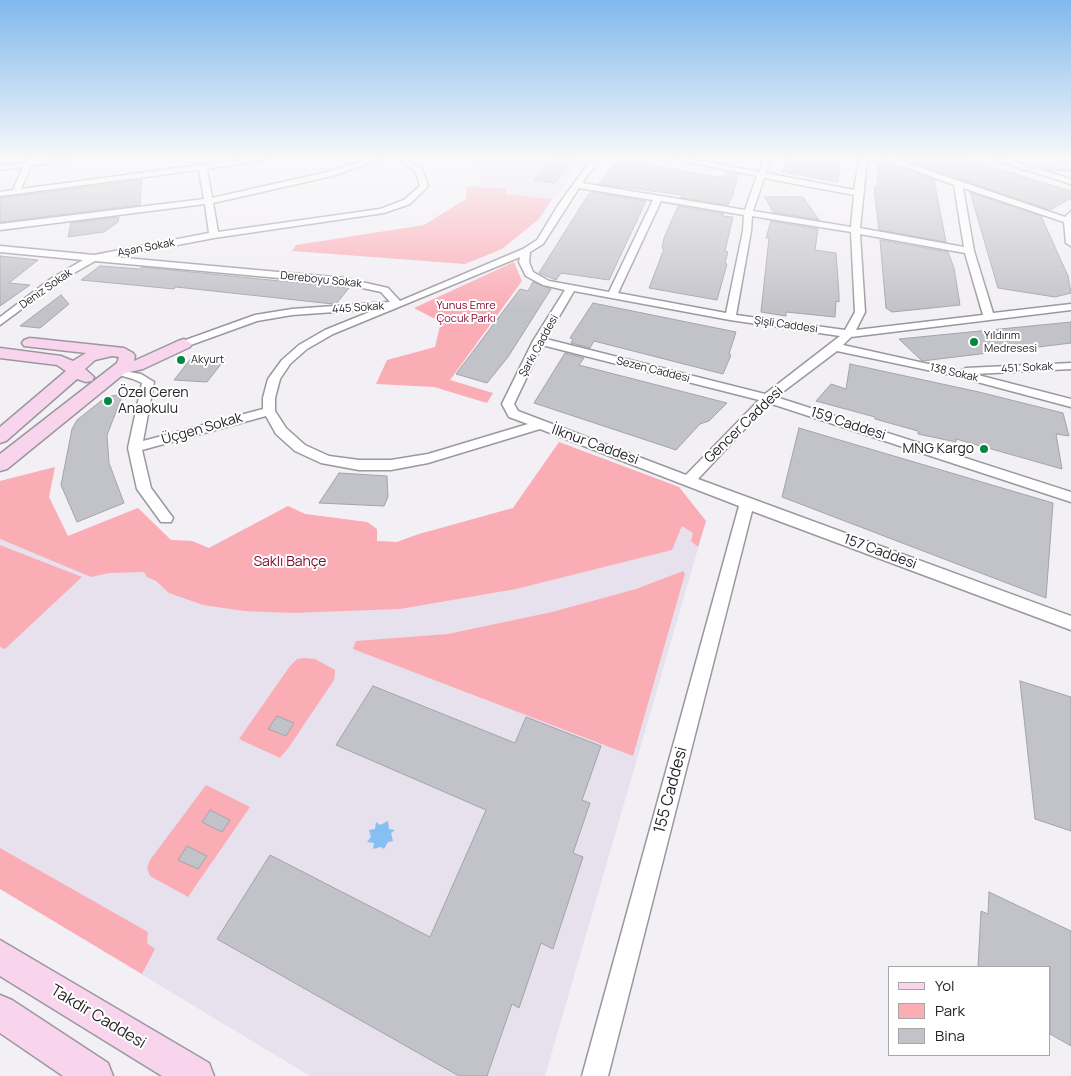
<!DOCTYPE html>
<meta charset="utf-8">
<style>
body{margin:0}
#map{position:relative;width:1071px;height:1076px;overflow:hidden;background:#f2eff5;font-family:Manrope,sans-serif}
canvas{display:block}
.legend{position:absolute;left:888px;top:966px;width:162px;height:90px;box-sizing:border-box;background:#fff;border:1px solid #a8a7a8;margin:0;padding:6px 9px;list-style:none;font-size:15px;color:#252426}
.legend li{display:flex;align-items:center;gap:10px;height:25px}
.legend b{width:25px;border:1px solid #a8a7a8}
</style>
<div id="map">
<canvas width="1071" height="1076"></canvas>
<ul class="legend">
<li><b style="height:6px;background:#f8d4ed"></b>Yol</li>
<li><b style="height:14px;background:#fbadb6"></b>Park</li>
<li><b style="height:14px;background:#c2c3c9"></b>Bina</li>
</ul>
</div>
<script>
const ctx = document.querySelector('canvas').getContext('2d');
ctx.lineJoin = 'round';
function paint(path, color) { ctx.fillStyle = color; ctx.fill(path, 'evenodd'); }
const toPath = rows => new Path2D(rows.map(r => 'M' + r).join(''));
function stroke(path, color, width, dash) { ctx.strokeStyle = color; ctx.lineWidth = width; ctx.lineCap = dash ? 'butt' : 'round'; ctx.setLineDash(dash || []); ctx.stroke(path); }
function drawText(font, color, halo, rows, align = 'center') {
  ctx.font = font + ' Manrope,sans-serif'; ctx.lineWidth = 4; ctx.setLineDash([]); ctx.textBaseline = 'middle'; ctx.strokeStyle = halo; ctx.fillStyle = color; for (const [text, x, y, turn = 0] of rows) {
    ctx.save(); ctx.translate(x, y); ctx.rotate((+turn || 0) * Math.PI / 180); ctx.textAlign = isNaN(turn) ? turn : align; if (halo) ctx.strokeText(text, 0, 0); ctx.fillText(text, 0, 0); ctx.restore();
  }
}
paint(toPath([
 [467,159,583,159,555,199,507,194,510,188,467,187,479,184,478,165],
 [559,442,679,487,706,521,545,1076,310,1076,0,889,0,481,55,467,49,497,68,536,138,508,171,540,192,541,209,548,288,506,305,514,367,522,377,529,377,541,397,542,419,534,513,508]
]), '#e7e1ee');
paint(toPath([
 [467,187,506,188,506,194,552,199,539,219,502,249,465,264,292,251,296,245,424,225,466,199],
 [514,262,522,281,450,380,493,393,487,403,434,387,376,384,387,360,435,347,441,322,414,308],
 [559,442,679,487,706,521,698,547,691,541,693,533,682,526,672,550,516,589,400,609,292,613,244,611,203,605,169,593,156,581,147,577,144,572,109,573,91,577,0,539,0,481,55,467,49,497,68,536,138,508,171,540,192,541,209,548,288,506,305,514,367,522,377,529,377,541,397,542,419,534,513,508],
 [0,545,82,577,5,649,0,647],
 [683,571,685,574,633,756,353,649,356,641,448,634,552,612,636,589],
 [303,658,315,659,335,670,335,673,334,680,289,747,280,758,239,739,290,666,297,659],
 [206,785,250,807,188,897,150,876,147,868,150,860],
 [0,848,148,932,147,943,155,949,142,974,0,889]
]), '#fbadb6');
paint(toPath([
 [388,821,389,829,395,830,391,833,393,841,388,842,384,849,381,847,373,849,374,843,367,842,371,837,369,830,375,829,376,822,380,825]
]), '#86bff2');
const building = toPath([
 [554,159,574,159,554,183,534,180,554,159],
 [618,159,723,178,726,172,738,174,733,195,728,205,681,198,682,195,599,184,618,159],
 [786,159,840,161,838,182,782,172,786,159],
 [902,159,966,159,1071,191,1071,198,1050,210,902,159],
 [883,161,934,180,946,242,879,230,874,187,877,187,878,165,883,166,883,161],
 [142,180,140,205,0,222,0,198,142,180],
 [592,192,646,201,609,280,561,273,556,280,539,273,588,195,592,192],
 [970,192,1041,216,1068,276,1071,293,1055,297,998,288,970,192],
 [765,197,803,197,819,220,773,212,765,197],
 [678,206,724,214,723,216,733,217,725,251,728,252,725,263,727,264,717,300,649,288,664,249,662,248,664,238,678,206],
 [119,217,118,222,104,232,68,237,71,223,119,217],
 [771,221,818,229,815,250,836,253,839,294,839,302,836,301,835,317,786,312,786,316,761,312,769,238,766,238,771,221],
 [880,240,948,252,954,268,960,305,892,312,886,308,880,240],
 [0,256,38,260,9,283,30,285,0,306,0,256],
 [100,266,140,269,142,267,349,288,336,304,333,304,176,287,174,289,81,280,100,266],
 [533,282,551,289,508,357,487,383,456,374,520,289,528,291,533,282],
 [61,295,69,304,40,328,20,326,61,295],
 [593,303,736,332,729,354,731,355,723,374,594,341,590,348,571,343,573,339,570,338,593,303],
 [1071,322,1071,343,922,361,899,339,1071,322],
 [565,353,584,358,579,365,727,403,709,421,700,424,676,450,534,403,565,353],
 [193,356,225,359,207,382,174,380,193,356],
 [850,364,979,392,1063,413,1069,436,1056,434,1062,469,956,439,956,442,918,434,918,431,875,419,875,417,816,401,831,384,846,389,850,364],
 [123,394,107,435,109,463,124,503,77,522,61,485,72,429,77,420,106,397,123,394],
 [799,428,1053,503,1046,598,782,497,799,428],
 [339,473,387,476,388,497,384,506,319,503,339,473],
 [1020,681,1071,697,1071,831,1035,819,1020,681],
 [373,686,515,743,526,717,601,746,582,800,590,803,573,853,583,857,553,949,541,943,519,1008,512,1004,487,1076,459,1076,217,939,270,855,430,937,486,810,336,745,373,686],
 [277,716,294,723,286,736,268,729,277,716],
 [210,810,230,820,222,832,202,822,210,810],
 [187,846,207,856,198,869,178,860,187,846],
 [989,892,1071,931,1071,1046,1050,1034,1050,967,978,967,981,911,988,914,989,892]
]);
paint(building, '#c2c3c9');
stroke(building, '#a3a4aa', 1);
const minor = toPath([
 [26,159,34,159,33,161,72,159,31,166,21,189,245,159,268,159,207,169,212,198,327,172,369,159,382,159,332,176,213,203,218,232,380,209,404,200,420,186,416,172,398,159,407,159,422,169,428,186,410,204,384,213,214,238,114,257,344,278,388,288,400,301,523,249,537,240,559,204,592,159,600,159,582,183,745,210,757,176,674,159,691,159,759,172,763,159,771,159,766,173,854,190,859,159,867,159,860,228,964,247,954,185,883,159,895,159,1065,217,1071,211,1071,246,1066,243,1064,222,963,188,974,251,993,313,1071,304,1071,310,851,337,843,345,960,371,966,368,1071,363,1071,369,974,374,1071,399,1071,407,951,375,837,351,776,397,1071,492,1071,502,769,403,698,479,1071,616,1071,630,752,511,608,1076,582,1076,739,506,540,429,428,463,391,470,359,470,321,463,295,451,276,434,266,416,142,450,151,488,173,518,171,522,161,522,137,489,128,448,142,383,133,379,112,373,112,369,141,374,154,382,143,441,263,409,263,398,268,379,282,360,299,345,325,330,377,309,292,315,257,321,188,346,180,346,180,342,255,315,292,309,390,302,381,292,344,284,95,261,58,282,0,325,0,317,52,278,83,260,0,252,0,246,94,255,209,233,205,204,0,230,0,224,204,199,199,170,0,196,0,192,13,190,23,167,0,170,0,166,25,162,26,159],
 [764,178,854,195,851,227,753,211,764,178],
 [579,188,653,200,609,292,549,281,533,272,529,262,530,252,543,244,579,188],
 [661,201,744,215,743,231,726,313,618,293,661,201],
 [752,216,851,232,855,312,845,330,736,315,751,231,752,216],
 [860,234,965,253,983,315,856,330,865,312,860,234],
 [520,257,519,262,526,276,543,285,565,290,533,341,502,404,509,417,528,424,428,454,391,460,359,460,329,456,305,445,286,428,275,411,275,398,280,379,290,364,307,349,333,334,520,257],
 [574,291,730,320,840,336,765,394,546,339,574,291],
 [542,345,759,400,686,475,518,411,514,404,542,345],
 [992,159,1005,159,1071,179,1071,184,992,159]
]);
const secondary = toPath([
 [1071,163,1071,169,1022,170,1017,167,1022,164,1071,163],
 [30,338,124,348,133,353,135,356,134,361,178,341,184,339,192,344,190,347,143,369,125,373,7,469,0,471,0,454,117,363,119,357,112,356,95,360,85,369,94,377,92,381,86,382,77,379,6,441,0,443,0,427,66,371,57,365,0,358,0,348,61,356,73,361,86,353,24,346,22,343,24,340,30,338],
 [0,940,209,1063,214,1076,162,1076,0,976,0,940],
 [0,995,12,1000,108,1063,113,1076,63,1076,0,1033,0,995]
]);
stroke(minor, '#9a989d', 3);
stroke(secondary, '#9a989d', 3);
paint(minor, '#fff');
paint(secondary, '#f8d4ed');
const sky = ctx.createLinearGradient(0, 0, 0, 310);
sky.addColorStop(0, '#81b8ec');
sky.addColorStop(0.51, '#f9f8fa');
sky.addColorStop(1, '#f9f8fa00');
ctx.fillStyle = sky;
ctx.fillRect(0, 0, 1071, 310);
for (const [x, y, r, color] of [
 [974,342,5,"#048742"],
 [181,360,5,"#048742"],
 [108,401,5,"#048742"],
 [984,449,5,"#048742"]
]) { const dot = new Path2D(); dot.arc(x, y, r, 0, 2 * Math.PI); ctx.fillStyle = color; ctx.fill(dot); stroke(dot, '#fff', 2); }
drawText('11px', '#252426', '#fff', [
 ["Aşan Sokak",146,248,-11],
 ["Dereboyu Sokak",321,280,6],
 ["Deniz Sokak",46,289,-35],
 ["445 Sokak",358,308,-4],
 ["Şişli Caddesi",786,325,8],
 ["Şarkı Caddesi",539,346,-61],
 ["451. Sokak",1027,368,-3],
 ["Sezen Caddesi",653,370,14],
 ["138 Sokak",954,373,13]
]);
drawText('11px', '#800c30', '#fff', [
 ["Yunus Emre",466,306],
 ["Çocuk Parkı",466,319]
]);
drawText('11px', '#252426', '#fff', [
 ["Yıldırım",984,336],
 ["Medresesi",984,349],
 ["Akyurt",191,360]
], 'left');
drawText('14px', '#252426', '#fff', [
 ["Özel Ceren",118,393],
 ["Anaokulu",118,409],
 ["MNG Kargo",974,449,"right"]
], 'left');
drawText('14px', '#252426', '#fff', [
 ["159 Caddesi",848,424,18],
 ["Gencer Caddesi",744,425,-44],
 ["Üçgen Sokak",202,429,-16],
 ["İlknur Caddesi",595,445,20],
 ["157 Caddesi",880,552,20]
]);
drawText('14px', '#800c30', '#fff', [
 ["Saklı Bahçe",290,562]
]);
drawText('16px', '#252426', '#fff', [
 ["155 Caddesi",671,790,-75],
 ["Takdir Caddesi",98,1017,31]
]);
</script>
